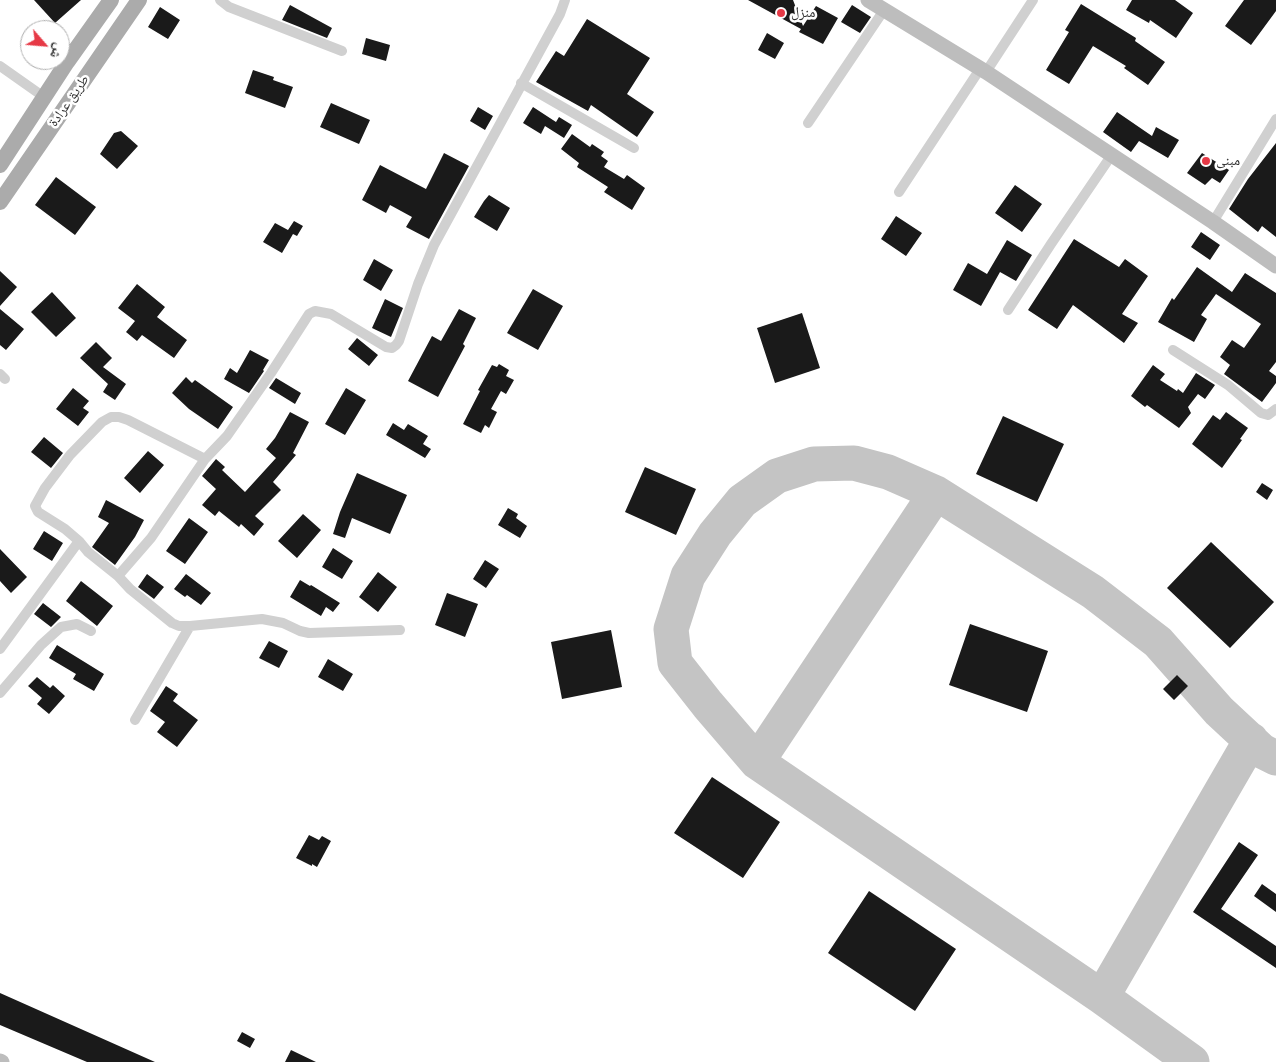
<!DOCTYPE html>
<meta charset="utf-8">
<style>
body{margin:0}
#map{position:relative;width:1276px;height:1062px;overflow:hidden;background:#fff;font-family:"PT Sans Narrow","Noto Naskh Arabic",sans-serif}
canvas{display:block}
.north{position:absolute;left:20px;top:20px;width:50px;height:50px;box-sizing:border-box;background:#fff;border:1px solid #adadad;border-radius:50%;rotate:117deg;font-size:14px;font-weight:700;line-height:20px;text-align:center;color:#333}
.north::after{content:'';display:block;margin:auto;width:18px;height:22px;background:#e63946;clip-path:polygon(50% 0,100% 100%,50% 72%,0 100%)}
</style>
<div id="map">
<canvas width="1276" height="1062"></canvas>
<div class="north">ش</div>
</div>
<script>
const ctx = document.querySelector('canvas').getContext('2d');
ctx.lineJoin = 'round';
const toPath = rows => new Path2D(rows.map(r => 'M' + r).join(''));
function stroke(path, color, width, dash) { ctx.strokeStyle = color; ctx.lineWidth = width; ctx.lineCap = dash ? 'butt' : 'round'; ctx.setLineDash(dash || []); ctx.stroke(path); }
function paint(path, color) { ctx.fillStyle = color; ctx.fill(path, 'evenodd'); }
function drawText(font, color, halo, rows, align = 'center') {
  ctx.font = font + ' "PT Sans Narrow","Noto Naskh Arabic",sans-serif'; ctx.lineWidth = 5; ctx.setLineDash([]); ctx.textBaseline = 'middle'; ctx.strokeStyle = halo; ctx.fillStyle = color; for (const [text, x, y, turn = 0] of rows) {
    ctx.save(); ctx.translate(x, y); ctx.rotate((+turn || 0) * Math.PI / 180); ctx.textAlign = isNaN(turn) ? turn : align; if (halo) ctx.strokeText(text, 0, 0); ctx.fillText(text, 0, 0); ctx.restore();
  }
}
stroke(toPath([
 [757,762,936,493],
 [1102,997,1251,740],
 [1192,1062,1102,997,757,762,708,705,675,663,671,629,688,576,715,534,742,501,777,476,814,464,854,463,888,472,936,493,1093,592,1158,642,1219,711,1262,751,1276,758]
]), '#c4c4c4', 35);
paint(toPath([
 [34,0,81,0,55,23],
 [748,0,793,0,803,26,816,6,838,18,823,44,799,32,801,29],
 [1132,0,1175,0,1193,13,1176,38,1150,20,1149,23,1126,10],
 [1244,0,1276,0,1276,11,1251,45,1225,26],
 [1081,4,1136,38,1135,41,1165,62,1148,85,1124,68,1126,66,1093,46,1069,84,1046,70,1069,32,1065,30],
 [290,5,332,28,327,38,282,20],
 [852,5,871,17,860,33,841,22],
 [160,7,180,20,168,39,148,27],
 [587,19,650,58,627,94,654,112,637,137,591,105,588,111,536,82,556,51,564,56],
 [767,33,784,43,775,59,758,50],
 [366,38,390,45,386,61,362,54],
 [253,70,274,77,273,80,293,87,285,108,245,93],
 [331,103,370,120,359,144,320,127],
 [478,107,493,116,485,130,470,121],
 [533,107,556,122,559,117,572,125,564,138,545,126,541,134,523,123],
 [1117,112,1152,136,1156,127,1179,140,1168,158,1139,141,1131,152,1103,132],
 [121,131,138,146,117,169,100,154,114,133],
 [572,134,590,147,592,144,604,152,601,156,608,161,604,167,624,179,627,175,645,188,632,210,604,192,608,187,577,167,579,163,561,149],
 [1276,143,1276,237,1262,226,1258,232,1229,209,1248,179],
 [444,153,469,166,429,239,406,227,412,217,390,205,386,213,362,200,380,165,426,189],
 [1202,153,1229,170,1220,183,1212,178,1205,185,1187,173],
 [56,177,96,207,75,235,35,205],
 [1015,185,1042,204,1022,232,995,213],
 [489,195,510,208,497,231,474,217,484,201],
 [896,216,922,233,906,256,881,239],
 [294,221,303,226,297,236,293,234,282,253,263,242,275,223,288,230],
 [1201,232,1220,245,1210,260,1191,247],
 [1074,239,1119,267,1125,259,1148,276,1122,314,1138,323,1124,343,1073,305,1057,329,1028,310],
 [1007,240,1032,255,1016,281,1000,272,981,306,953,290,968,263,987,274],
 [374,259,393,270,381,291,363,280],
 [1197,267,1232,292,1245,273,1276,293,1276,362,1269,371,1276,376,1276,383,1262,402,1224,374,1230,365,1220,357,1232,340,1244,348,1261,324,1216,294,1201,315,1207,319,1194,342,1158,322,1172,298,1174,300],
 [0,271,17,287,0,306],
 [137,284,165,307,157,317,187,340,174,358,142,335,137,341,126,332,135,321,118,308],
 [533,289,563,306,538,350,507,333],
 [52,292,76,318,56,337,31,312],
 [385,299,403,308,391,337,372,328],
 [0,309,24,329,6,350,0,345],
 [459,309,476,318,463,344,465,346,438,397,408,381,432,336,441,341],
 [802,313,820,368,775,383,757,328],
 [357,338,378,355,369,366,348,349],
 [96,342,112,358,103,367,126,384,115,400,103,392,108,384,80,358],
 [250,350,269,360,263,370,264,371,249,393,224,379,230,368,237,373],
 [499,364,509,370,506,376,514,380,506,394,501,391,491,409,497,412,489,428,485,425,481,433,463,424,480,391,478,390,492,365,497,367],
 [1153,365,1165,374,1160,380,1177,391,1178,389,1183,393,1196,373,1215,385,1205,399,1198,394,1188,407,1191,413,1179,428,1147,405,1145,407,1131,396],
 [186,377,192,383,195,380,233,407,218,429,189,409,172,393],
 [276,378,301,393,295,404,269,388],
 [73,388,89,401,83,408,89,412,78,426,56,409],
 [346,388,366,400,345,435,325,424],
 [290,412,309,422,293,453,296,455,273,482,281,490,255,516,264,524,254,536,241,524,239,527,219,511,215,516,202,505,216,489,202,476,216,459,225,467,222,470,245,492,276,458,266,449,275,438],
 [1226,412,1248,428,1240,439,1242,440,1222,468,1192,444,1213,415,1220,420],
 [1003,416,1064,444,1037,502,976,474],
 [393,423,404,430,408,424,428,436,423,444,431,449,425,458,386,435],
 [44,437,63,453,51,468,31,452],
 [148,451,164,465,140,493,124,478],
 [645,467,696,489,676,535,625,512],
 [357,473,407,495,390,534,352,518,345,538,333,534,340,512],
 [1262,483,1273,490,1267,500,1256,492],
 [106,500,144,520,135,537,115,565,92,547,109,523,98,517],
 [508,508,518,514,516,518,527,526,520,538,498,525],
 [303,514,321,530,297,558,278,541],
 [189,518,208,532,185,564,166,551],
 [44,531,63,543,52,561,33,549],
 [1211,542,1274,602,1230,648,1167,588],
 [333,548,353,561,342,579,322,567],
 [0,549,27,577,11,593,0,581],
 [485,560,499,569,486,588,473,579],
 [378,572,397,587,378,612,359,597],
 [147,574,164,587,154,599,138,587],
 [186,574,211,593,201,605,187,595,185,597,174,589],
 [300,580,310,586,311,585,340,603,333,612,326,607,321,616,290,597],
 [81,581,113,606,97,626,66,601],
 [447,593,478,604,465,637,435,625],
 [43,603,61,617,51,627,34,614],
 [970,624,1048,651,1027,712,949,685],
 [611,630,622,687,562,699,551,642],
 [269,641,288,651,279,668,259,658],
 [57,645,104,674,94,691,73,679,76,674,49,658],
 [328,659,353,674,343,691,318,677],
 [1177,675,1188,686,1174,700,1163,689],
 [37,677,50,688,53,685,65,696,49,714,37,704,42,698,28,686],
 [166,686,178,694,173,701,198,720,177,747,157,732,165,722,150,711],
 [712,777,780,822,743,878,674,833],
 [309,835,319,840,322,836,331,841,317,867,312,864,312,866,296,858],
 [1239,842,1258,855,1221,909,1276,946,1276,968,1193,912],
 [1262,884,1276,894,1276,912,1254,896],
 [869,891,956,949,915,1011,828,953],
 [0,993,155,1062,87,1062,0,1025],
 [242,1032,255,1039,250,1048,237,1041],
 [291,1050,316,1062,285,1062]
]), '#1a1a1a');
stroke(toPath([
 [220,0,229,7,342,51],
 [0,66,44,97],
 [986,72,1033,0],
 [521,83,634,148],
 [808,123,884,10],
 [899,192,980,69],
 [1213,222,1276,119],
 [1008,310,1051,244,1111,156],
 [1173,350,1228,385,1261,413,1268,415,1276,409],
 [0,374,5,379],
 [79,541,65,529,38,512,35,506,45,488,70,455,102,422,111,417,119,417,128,420,205,459],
 [118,576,130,589,172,623,179,626,190,626,262,619,283,623,300,631,309,633,400,630],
 [0,649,79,541,88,552,118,576,151,538,205,459,227,436,271,373,309,314,315,311,331,314,386,347,392,348,396,345,399,341,418,284,434,245,560,14,565,0],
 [0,693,41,645,61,627,77,624,91,631],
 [135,720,190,626]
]), '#d0d0d0', 10);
stroke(toPath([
 [868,0,986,72,1213,222,1276,266],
 [0,1061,2,1062]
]), '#bdbdbd', 15);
stroke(toPath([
 [0,165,67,62,111,0],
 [0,202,139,0]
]), '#ababab', 16);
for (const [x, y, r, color] of [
 [781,13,5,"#e63946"],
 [1206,161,5,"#e63946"]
]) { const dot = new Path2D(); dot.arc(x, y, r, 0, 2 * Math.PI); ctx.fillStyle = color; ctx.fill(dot); stroke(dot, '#fff', 2); }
drawText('14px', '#333', '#fff', [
 ["منزل",791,13],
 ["مبنى",1216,161]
], 'left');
drawText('14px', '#333', '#fff', [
 ["طريق عرادة",69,101,-55]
]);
</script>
